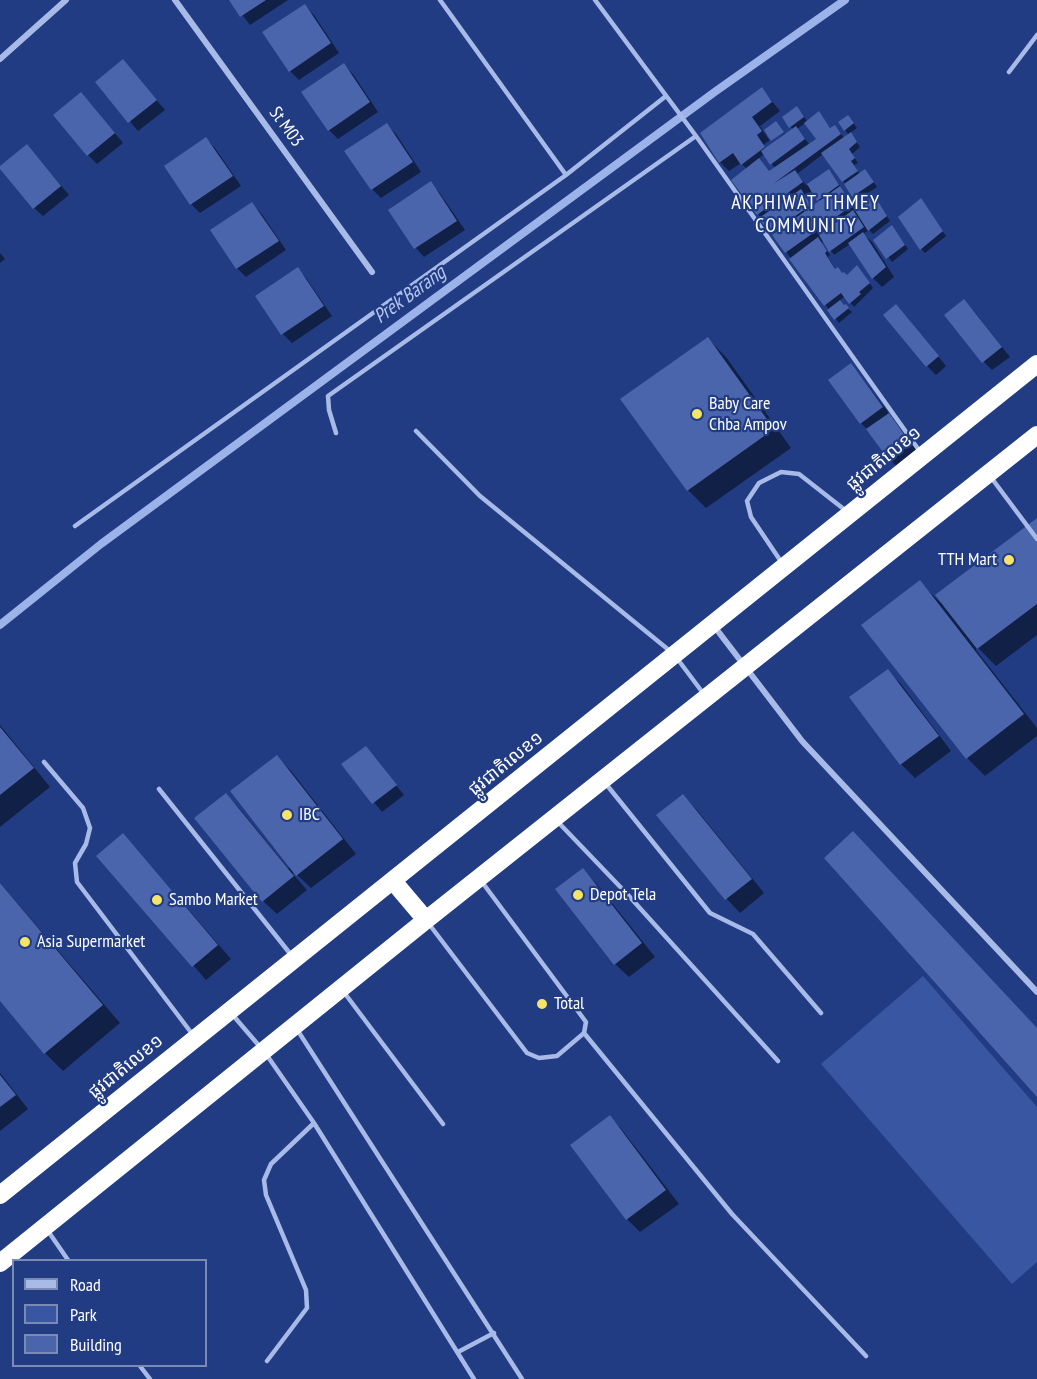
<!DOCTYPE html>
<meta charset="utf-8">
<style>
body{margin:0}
#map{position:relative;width:1037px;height:1379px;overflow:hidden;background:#213c83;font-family:"PT Sans Narrow",sans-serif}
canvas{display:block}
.legend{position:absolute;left:12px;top:1259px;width:195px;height:108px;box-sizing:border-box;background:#213c83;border:2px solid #7a8ab5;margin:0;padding:8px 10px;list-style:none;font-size:18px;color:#fff}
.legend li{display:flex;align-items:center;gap:12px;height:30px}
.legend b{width:30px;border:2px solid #7a8ab5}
</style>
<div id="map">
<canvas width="1037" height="1379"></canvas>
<ul class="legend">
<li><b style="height:8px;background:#a8bbe8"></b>Road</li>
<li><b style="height:16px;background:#3856a2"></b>Park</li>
<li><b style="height:16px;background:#4a65ab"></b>Building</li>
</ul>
</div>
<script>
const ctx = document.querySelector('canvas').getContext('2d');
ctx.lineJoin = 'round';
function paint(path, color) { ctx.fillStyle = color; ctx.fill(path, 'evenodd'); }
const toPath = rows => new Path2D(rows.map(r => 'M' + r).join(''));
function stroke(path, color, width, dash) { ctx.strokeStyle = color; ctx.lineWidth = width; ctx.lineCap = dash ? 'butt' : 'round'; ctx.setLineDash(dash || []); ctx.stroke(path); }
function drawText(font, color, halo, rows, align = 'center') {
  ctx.font = font + ' "PT Sans Narrow","Noto Sans Khmer",sans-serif'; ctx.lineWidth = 4.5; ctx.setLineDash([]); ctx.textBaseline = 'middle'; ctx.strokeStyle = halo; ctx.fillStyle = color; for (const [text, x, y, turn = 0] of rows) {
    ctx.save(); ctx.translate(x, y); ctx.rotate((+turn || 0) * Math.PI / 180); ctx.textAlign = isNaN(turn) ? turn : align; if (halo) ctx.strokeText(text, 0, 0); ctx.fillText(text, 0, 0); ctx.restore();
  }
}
paint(toPath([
 [923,976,1037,1107,1037,1262,1012,1284,821,1064]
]), '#3856a2');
paint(toPath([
 [231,0,288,0,250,25],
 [305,6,314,15,339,53,299,80,290,71],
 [123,61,165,110,138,131,97,82],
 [344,65,353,74,378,112,338,139,329,130],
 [762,89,780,111,760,126,769,140,771,138,776,123,783,131,763,145,766,149,785,133,786,135,793,130,784,117,797,108,808,122,819,113,831,129,839,131,844,138,849,135,845,130,852,121,857,128,850,133,860,147,852,154,858,163,854,165,860,175,869,175,877,187,857,200,823,154,797,174,807,186,829,171,857,209,874,197,890,221,873,234,869,230,863,234,872,242,894,277,882,287,873,278,850,244,834,255,824,241,821,243,830,255,828,257,836,270,847,277,861,271,873,288,854,307,845,296,839,301,852,312,839,323,758,214,747,169,741,163,729,171,720,162,702,133],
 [805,123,818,139,810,145,797,129],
 [764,154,776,169,770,173,758,159],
 [813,190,821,202,814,207,805,196],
 [90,103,123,143,97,164,88,155],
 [387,125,396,134,421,172,381,198,372,189],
 [206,139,215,148,241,186,200,213,191,204],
 [27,146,69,195,43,216,34,208],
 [430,183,439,192,465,230,424,257,416,248],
 [921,200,946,236,925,253,921,249],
 [252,204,261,213,286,250,246,277,237,268,212,230],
 [892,227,908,249,892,262,875,240],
 [0,253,5,259,0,263],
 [298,269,306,278,332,316,292,343,283,334,257,296],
 [973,310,1010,357,992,370,984,362],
 [905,315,946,366,936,375,927,366],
 [708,339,726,357,791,448,706,508,688,490],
 [850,365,859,374,923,458,903,472,889,459,871,433,861,423],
 [1037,520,1037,635,996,666,978,648,976,650,1037,728,1037,736,985,776,967,758,919,582,941,603],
 [888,671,901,684,951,751,915,778,901,764,851,698],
 [0,725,50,787,0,827],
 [366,748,404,795,382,812,343,764],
 [277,757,291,771,356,854,311,888,294,872,293,874,307,890,277,914,263,901,226,795,239,808,288,868,291,867],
 [683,796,696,809,764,893,740,913,727,899,658,815],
 [136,849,231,959,206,980,98,856],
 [583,870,596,883,655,957,629,977,615,964],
 [0,883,120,1023,63,1071,45,1053,0,999],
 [0,1073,28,1109,0,1131],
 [610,1117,623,1131,679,1204,640,1232,627,1219]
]), '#0007');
stroke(toPath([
 [0,625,101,544,716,91,845,0]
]), '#9cb3ea', 8);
paint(toPath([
 [229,0,266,0,240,17],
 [305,4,331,43,289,72,262,32],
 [123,59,157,100,128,123,95,82],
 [344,63,370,102,328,131,301,92],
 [762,87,772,102,752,117,762,131,757,135,765,147,741,165,733,153,719,163,700,133],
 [81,92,115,133,87,156,53,115],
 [797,106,804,117,789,128,782,117],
 [819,111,830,128,835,125,841,134,773,184,795,170,803,182,757,215,731,180,759,158,769,171,816,139,804,123],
 [848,115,854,123,844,131,838,122],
 [776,121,784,132,771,141,764,130],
 [387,123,413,162,371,190,344,151],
 [796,126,805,139,770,165,761,151],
 [851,132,857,142,849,149,855,158,851,161,858,171,842,182,821,153],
 [206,137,233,176,190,205,164,166],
 [27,144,61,186,33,209,0,169,0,166],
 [829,169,839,185,817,201,807,184],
 [865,169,874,182,852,197,844,184],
 [431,181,457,221,414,249,388,210],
 [840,186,853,205,785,253,772,235],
 [801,189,811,205,770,234,759,218],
 [874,195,887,216,868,231,854,209],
 [921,198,943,231,920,250,898,217],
 [252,202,279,241,236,269,210,230],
 [853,210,864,227,829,252,819,235],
 [892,225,905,245,886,259,873,240],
 [863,232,886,267,872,279,848,243],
 [818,237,827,251,825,253,835,269,838,267,842,273,844,272,847,275,857,265,870,283,859,292,861,294,849,304,841,293,824,306,789,259],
 [298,267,324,306,281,335,255,296],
 [964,299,1002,347,982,363,944,315],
 [840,300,844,305,846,304,849,308,834,320,827,310],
 [896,304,939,356,926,367,883,315],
 [708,337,774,429,687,491,620,399],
 [851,363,883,407,860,424,828,380],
 [889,413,911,444,888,459,866,429],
 [1037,518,1037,604,977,649,935,595],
 [920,580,1024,714,966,759,861,625],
 [888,669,939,736,900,765,849,697],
 [0,727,34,768,0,795],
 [366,746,397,785,372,804,341,764],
 [277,755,343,839,296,876,230,791],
 [226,793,294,876,262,902,194,818],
 [683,794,752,879,725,900,656,815],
 [853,831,1037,1028,1037,1097,824,858],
 [123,833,218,945,192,967,96,856],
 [583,868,642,943,614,965,555,889],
 [0,883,103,1005,44,1054,0,1001],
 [0,1075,16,1095,0,1107],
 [610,1115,666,1190,626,1220,570,1145]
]), '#4a65ab');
stroke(toPath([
 [440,0,566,175],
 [595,0,696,136,921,453],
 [1009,72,1037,35],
 [416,431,480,496,670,651],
 [336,433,329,410,328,396,696,136],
 [990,476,1037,539],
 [75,526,566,175,666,96],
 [782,563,751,517,747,501,759,483,781,472,799,474,845,510],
 [676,657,703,693],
 [44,762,83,808,90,828,86,844,75,863,77,882,193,1035],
 [606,784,710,913,753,934,821,1013],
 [159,789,292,956],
 [558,822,628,895,778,1061],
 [429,924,527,1053,539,1058,557,1056,584,1033,586,1022,482,882],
 [343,991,443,1124],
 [231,1013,261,1048],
 [298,1031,522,1379],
 [584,1033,732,1214,866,1356],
 [266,1054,314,1123,474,1379],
 [48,1231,68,1260],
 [458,1352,494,1333],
 [267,1361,307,1308,306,1290,266,1195,264,1180,271,1164,314,1123],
 [140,1366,150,1379]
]), '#a8bbe8', 4.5);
stroke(toPath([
 [175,0,372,272],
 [0,59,66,0],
 [714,626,802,741,1037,992]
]), '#a8bbe8', 6);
stroke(toPath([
 [393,881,426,920],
 [0,1195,1037,364],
 [0,1263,426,920,1037,435]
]), '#fff', 18);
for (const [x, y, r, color] of [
 [697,414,6,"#f5e46a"],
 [1009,560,6,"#f5e46a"],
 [287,815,6,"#f5e46a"],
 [578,895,6,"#f5e46a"],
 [157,900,6,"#f5e46a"],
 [25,942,6,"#f5e46a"],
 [542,1004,6,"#f5e46a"]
]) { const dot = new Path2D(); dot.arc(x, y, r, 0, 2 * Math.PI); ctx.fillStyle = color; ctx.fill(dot); stroke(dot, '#213c83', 2); }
drawText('18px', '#fff', '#213c83', [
 ["St M03",286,127,54],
 ["ផ្លូវជាតិលេខ១",884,459,-39],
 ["ផ្លូវជាតិលេខ១",506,764,-39],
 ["ផ្លូវជាតិលេខ១",126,1067,-39]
]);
drawText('18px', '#fff', '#213c83', [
 ["Baby Care",709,404],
 ["Chba Ampov",709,425],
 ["TTH Mart",997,560,"right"],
 ["IBC",299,815],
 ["Depot Tela",590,895],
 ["Sambo Market",169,900],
 ["Asia Supermarket",37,942],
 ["Total",554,1004]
], 'left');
ctx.letterSpacing = '1.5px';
drawText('20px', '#fff', '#213c83', [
 ["AKPHIWAT THMEY",806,203],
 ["COMMUNITY",806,226]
]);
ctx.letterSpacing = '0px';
drawText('italic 20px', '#b4c5f0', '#213c83', [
 ["Prek Barang",410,295,-36]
]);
</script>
